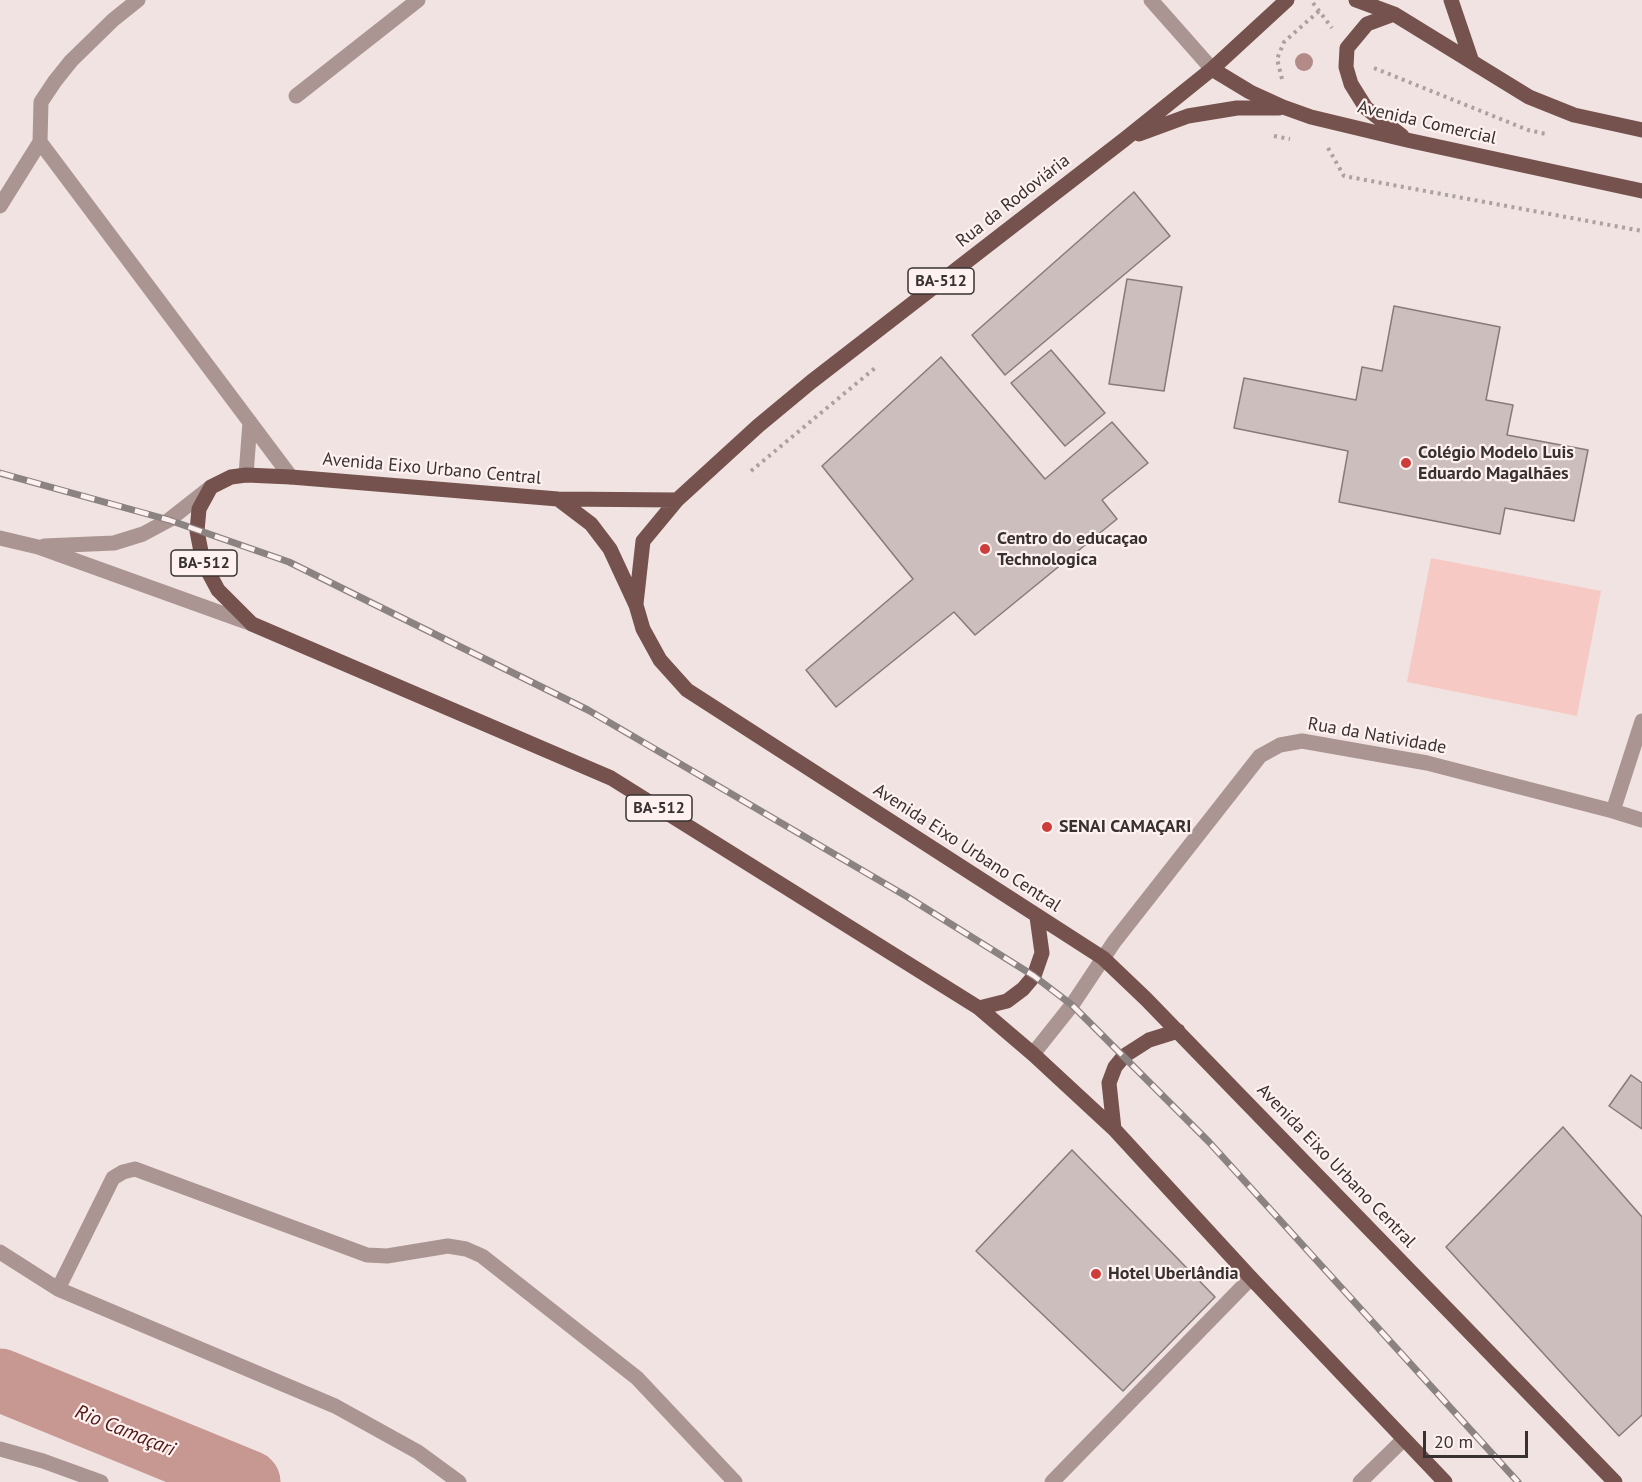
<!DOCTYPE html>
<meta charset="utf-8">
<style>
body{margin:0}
#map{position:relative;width:1642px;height:1482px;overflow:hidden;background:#f0e3e2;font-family:"PT Sans",sans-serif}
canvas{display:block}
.scale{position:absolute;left:1423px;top:1431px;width:105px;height:27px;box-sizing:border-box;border:3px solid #373231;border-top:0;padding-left:8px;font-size:18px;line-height:21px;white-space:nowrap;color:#373231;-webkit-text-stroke:4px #fef1ef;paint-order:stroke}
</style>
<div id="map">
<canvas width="1642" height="1482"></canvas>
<div class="scale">20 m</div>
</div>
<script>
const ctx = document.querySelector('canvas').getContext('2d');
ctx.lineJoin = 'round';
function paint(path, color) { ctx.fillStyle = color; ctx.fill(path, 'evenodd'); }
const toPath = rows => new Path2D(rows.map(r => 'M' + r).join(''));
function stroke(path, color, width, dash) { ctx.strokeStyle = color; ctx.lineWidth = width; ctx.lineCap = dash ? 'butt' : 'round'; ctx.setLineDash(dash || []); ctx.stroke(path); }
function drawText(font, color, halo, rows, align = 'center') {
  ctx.font = font + ' "PT Sans",sans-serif'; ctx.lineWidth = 4.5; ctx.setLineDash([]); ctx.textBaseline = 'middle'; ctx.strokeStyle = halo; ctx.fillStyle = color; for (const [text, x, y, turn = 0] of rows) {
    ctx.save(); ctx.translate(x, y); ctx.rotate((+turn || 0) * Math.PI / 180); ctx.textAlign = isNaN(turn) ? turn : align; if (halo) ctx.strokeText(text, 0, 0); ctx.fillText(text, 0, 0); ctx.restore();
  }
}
paint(toPath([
 [1431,558,1601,591,1577,716,1407,682]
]), '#f7c9c4');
stroke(toPath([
 [0,1380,249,1482]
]), '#c79892', 63);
const building = toPath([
 [1134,192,1170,236,1005,375,972,335,1134,192],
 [1127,279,1182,287,1164,391,1109,384,1127,279],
 [1394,306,1500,327,1486,400,1513,405,1507,435,1588,450,1574,521,1505,508,1500,534,1339,502,1348,451,1234,428,1244,378,1356,400,1362,367,1382,371,1394,306],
 [1051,350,1105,413,1065,446,1011,383,1051,350],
 [941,357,1045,479,1112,422,1148,463,1102,500,1117,519,975,635,954,612,836,707,806,670,913,579,822,466,941,357],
 [1631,1075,1642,1083,1642,1129,1609,1106,1631,1075],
 [1563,1127,1642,1217,1642,1415,1619,1436,1446,1247,1563,1127],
 [1072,1150,1215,1297,1123,1391,976,1251,1072,1150]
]);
paint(building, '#cbbebd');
stroke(building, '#877b7a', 1.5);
stroke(toPath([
 [1313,3,1332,28],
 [1374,68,1528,130,1546,134],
 [1282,79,1277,59,1284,42,1319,11],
 [1274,136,1290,139],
 [1328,148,1344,176,1642,231],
 [751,471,875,368]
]), '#aba1a0', 4, [3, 4.5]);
stroke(toPath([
 [1151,0,1212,69],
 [296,96,418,0],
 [40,142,291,477],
 [40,142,41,102,55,81,71,61,113,20,138,0],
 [0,206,40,142],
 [246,475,250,422],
 [0,538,38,547,252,624],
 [44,546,114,543,143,534,169,520,211,487],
 [1613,811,1642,721],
 [1033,1054,1072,1005,1114,942,1260,756,1280,745,1302,741,1427,763,1613,811,1642,820],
 [0,1252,58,1289,335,1406,418,1452,459,1482],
 [58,1289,113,1178,123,1172,135,1169,367,1255,387,1256,448,1246,466,1249,482,1256,637,1378,735,1482],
 [0,1449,43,1461,101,1482],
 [1052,1482,1251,1278],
 [1360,1482,1404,1439]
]), '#aa9592', 15);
stroke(toPath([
 [1356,0,1394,14,1529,97,1574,115,1642,130],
 [1451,0,1472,62],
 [1394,14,1367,24,1347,48,1346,67,1351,84,1366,108,1402,136],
 [1212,69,1250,92,1283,107,1311,117,1407,140,1642,191],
 [1139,134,1188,116,1237,108,1279,108],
 [558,499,591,524,610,549,636,605,643,629,660,660,687,690,1103,958,1146,999,1615,1482],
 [677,500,558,499,291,477,246,475,231,477,211,487,199,509,197,531,203,562,218,590,252,624,611,778,979,1008,1033,1054,1114,1129,1251,1278,1445,1482],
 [636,604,643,541,677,500,758,426,811,382,1125,139,1212,69,1287,0],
 [979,1008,1007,1001,1023,989,1034,976,1042,953,1037,917],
 [1114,1129,1109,1083,1115,1067,1124,1056,1149,1040,1178,1031]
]), '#75524e', 15);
const rail = toPath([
 [0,473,169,520,289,562,588,710,906,896,1034,976,1072,1005,1209,1142,1518,1482]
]);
stroke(rail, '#8b8382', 7);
stroke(rail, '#fef1ef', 4.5, [14]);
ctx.fillStyle = '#b38a87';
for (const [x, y] of [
 [1304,62]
]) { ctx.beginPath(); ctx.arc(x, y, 9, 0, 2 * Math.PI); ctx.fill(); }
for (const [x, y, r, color] of [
 [1406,463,6,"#cd3e3b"],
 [985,549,6,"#cd3e3b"],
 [1047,827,6,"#cd3e3b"],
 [1096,1274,6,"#cd3e3b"]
]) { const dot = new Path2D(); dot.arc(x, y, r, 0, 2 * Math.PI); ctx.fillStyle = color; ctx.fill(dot); stroke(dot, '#fef1ef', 2); }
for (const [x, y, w] of [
 [941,281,66],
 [204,563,66],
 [659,808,66]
]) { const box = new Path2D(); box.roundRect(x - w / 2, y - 13, w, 26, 4.5); ctx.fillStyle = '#fef1ef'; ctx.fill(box); stroke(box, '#373231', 1.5); }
drawText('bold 16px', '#373231', null, [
 ["BA-512",941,281],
 ["BA-512",204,563],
 ["BA-512",659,808]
]);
drawText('18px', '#373231', '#fef1ef', [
 ["Avenida Comercial",1427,123,13],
 ["Rua da Rodoviária",1013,201,-38],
 ["Avenida Eixo Urbano Central",432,469,5],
 ["Rua da Natividade",1377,736,10],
 ["Avenida Eixo Urbano Central",967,848,33],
 ["Avenida Eixo Urbano Central",1336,1166,46]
]);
drawText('bold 18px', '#373231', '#fef1ef', [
 ["Colégio Modelo Luis",1418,453],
 ["Eduardo Magalhães",1418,474],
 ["Centro do educaçao",997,539],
 ["Technologica",997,560],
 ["SENAI CAMAÇARI",1059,827],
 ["Hotel Uberlândia",1108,1274]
], 'left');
drawText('italic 20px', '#511715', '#fef1ef', [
 ["Rio Camaçari",125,1431,22]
]);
</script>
